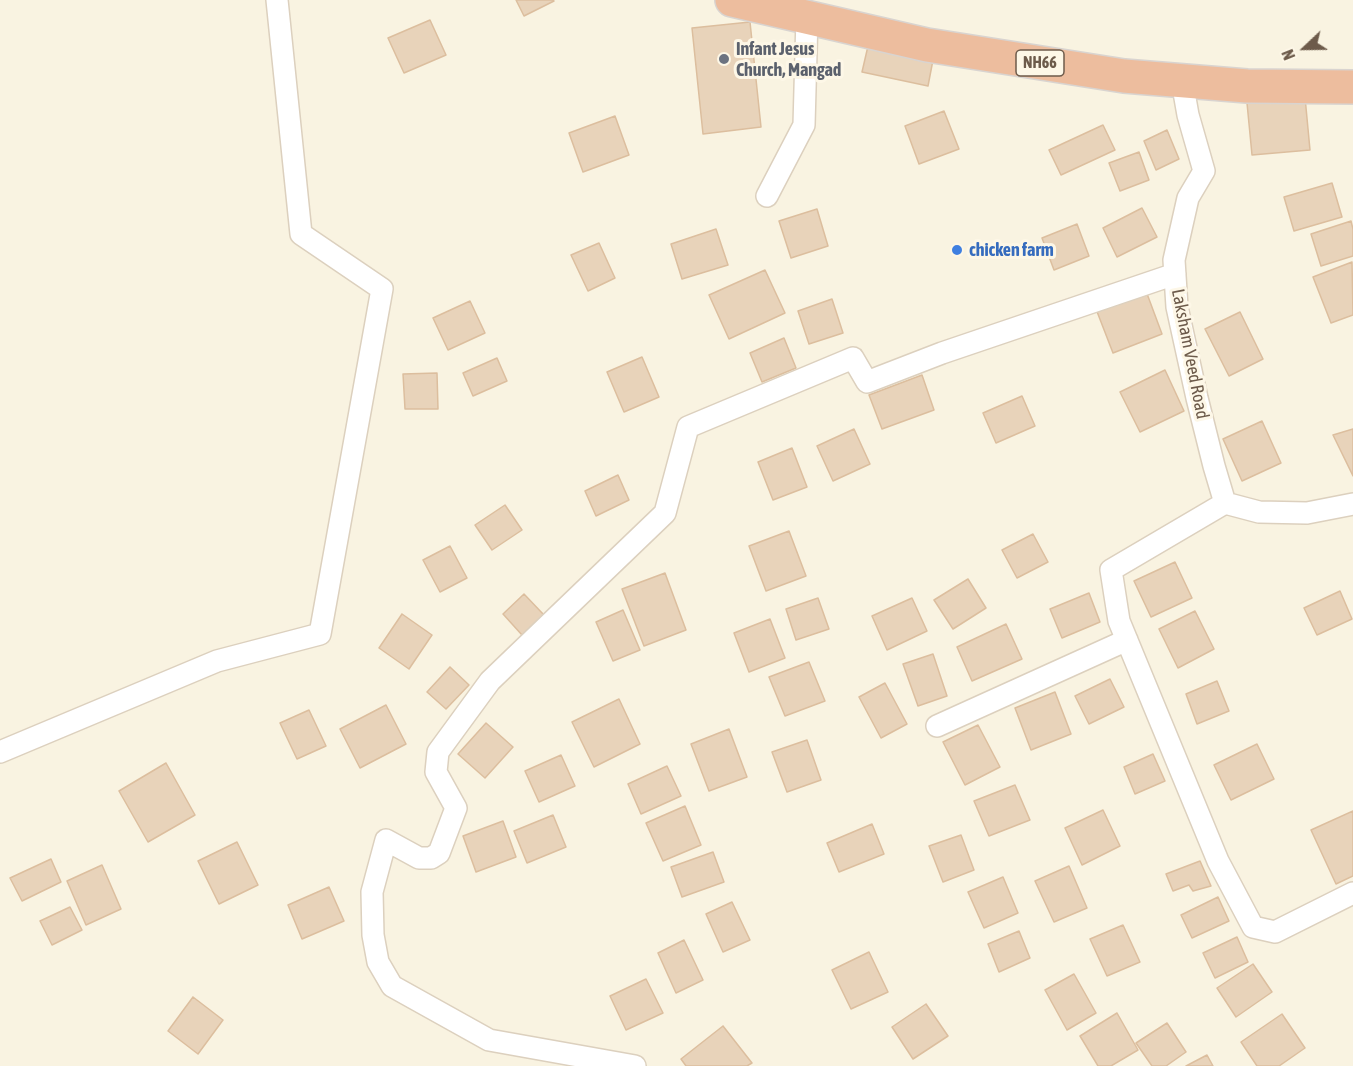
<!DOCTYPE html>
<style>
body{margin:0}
#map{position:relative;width:1353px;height:1066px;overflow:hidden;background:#f9f3e1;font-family:"Asap Condensed",sans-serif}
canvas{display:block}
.north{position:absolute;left:1275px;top:18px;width:60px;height:60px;-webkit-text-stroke:4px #fdf7e7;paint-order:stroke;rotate:248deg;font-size:16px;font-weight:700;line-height:24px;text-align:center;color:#6d5b4b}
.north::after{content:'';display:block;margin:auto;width:21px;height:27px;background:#6d5b4b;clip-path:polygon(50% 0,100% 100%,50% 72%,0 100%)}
</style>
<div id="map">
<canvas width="1353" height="1066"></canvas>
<div class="north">N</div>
</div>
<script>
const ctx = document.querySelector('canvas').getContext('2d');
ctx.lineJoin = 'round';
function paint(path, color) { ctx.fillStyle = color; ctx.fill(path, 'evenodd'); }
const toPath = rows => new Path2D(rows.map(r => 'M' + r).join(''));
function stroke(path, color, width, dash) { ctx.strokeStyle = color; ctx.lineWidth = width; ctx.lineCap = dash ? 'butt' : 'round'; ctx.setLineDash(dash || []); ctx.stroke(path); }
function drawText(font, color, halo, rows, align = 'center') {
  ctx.font = font + ' "Asap Condensed",sans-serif'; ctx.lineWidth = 6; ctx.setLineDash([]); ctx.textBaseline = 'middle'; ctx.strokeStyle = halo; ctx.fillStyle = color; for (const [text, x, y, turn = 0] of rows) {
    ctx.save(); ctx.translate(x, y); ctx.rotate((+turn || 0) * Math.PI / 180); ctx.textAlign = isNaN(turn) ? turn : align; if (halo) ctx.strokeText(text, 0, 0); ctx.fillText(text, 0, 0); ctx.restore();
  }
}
const building = toPath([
 [516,0,553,0,554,1,524,16,516,0],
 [430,20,446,55,404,73,388,38,430,20],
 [750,22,761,127,703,134,692,28,750,22],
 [868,46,933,60,928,86,862,72,868,46],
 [1305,97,1310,150,1252,155,1247,103,1305,97],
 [944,111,959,149,919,164,905,126,944,111],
 [615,116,629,155,583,172,569,133,615,116],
 [1103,125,1115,150,1061,175,1049,150,1103,125],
 [1167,130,1179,159,1156,170,1144,141,1167,130],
 [1139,152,1149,180,1120,191,1109,163,1139,152],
 [1332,183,1342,217,1294,231,1284,197,1332,183],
 [1142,208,1157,237,1117,257,1103,228,1142,208],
 [817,209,828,246,791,258,779,221,817,209],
 [1351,221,1353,229,1353,256,1321,266,1311,234,1351,221],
 [1077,224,1089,256,1054,270,1042,238,1077,224],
 [716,229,728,265,682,279,671,244,716,229],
 [599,243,615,278,588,291,571,255,599,243],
 [1352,262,1353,315,1331,323,1313,277,1352,262],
 [765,270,785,313,729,339,709,295,765,270],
 [1146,291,1162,334,1113,353,1096,309,1146,291],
 [832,299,843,333,809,344,798,311,832,299],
 [470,301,485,333,448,350,433,318,470,301],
 [1240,312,1263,359,1229,376,1205,329,1240,312],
 [784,338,796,368,762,382,750,353,784,338],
 [642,357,659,397,624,412,607,372,642,357],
 [497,358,507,381,473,396,463,373,497,358],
 [1165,370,1184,411,1140,432,1120,392,1165,370],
 [437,373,438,409,405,409,403,374,437,373],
 [922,375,934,410,882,429,869,395,922,375],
 [1022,396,1035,426,996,443,983,413,1022,396],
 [1262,421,1281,463,1242,481,1223,439,1262,421],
 [854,429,870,464,833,481,817,446,854,429],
 [1353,429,1353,476,1333,435,1353,429],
 [792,448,807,487,773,500,758,462,792,448],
 [618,475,629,500,596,516,585,491,618,475],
 [505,505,522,530,492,550,475,525,505,505],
 [789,531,806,576,766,591,749,546,789,531],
 [1033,534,1048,562,1017,578,1002,550,1033,534],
 [450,546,467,578,440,592,423,560,450,546],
 [1175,562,1192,598,1151,617,1134,581,1175,562],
 [665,573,686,630,644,646,622,589,665,573],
 [968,579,986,608,953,629,934,600,968,579],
 [1340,591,1352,619,1317,635,1304,608,1340,591],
 [1089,593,1100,622,1062,638,1050,609,1089,593],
 [524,594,544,615,522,635,503,614,524,594],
 [818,598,829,629,796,640,786,609,818,598],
 [912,598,927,631,887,650,872,616,912,598],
 [623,610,640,650,613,661,596,622,623,610],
 [1195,611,1214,649,1178,668,1159,629,1195,611],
 [402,614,432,635,409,669,379,648,402,614],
 [770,619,785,658,749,672,734,633,770,619],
 [1006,624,1022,659,972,681,957,647,1006,624],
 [933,654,947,696,918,706,903,664,933,654],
 [809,662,825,701,785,716,769,677,809,662],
 [450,667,469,685,446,709,427,692,450,667],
 [1110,679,1124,707,1089,724,1075,696,1110,679],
 [1217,681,1229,711,1197,724,1186,694,1217,681],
 [885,683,907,724,881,738,859,697,885,683],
 [1055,692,1071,734,1031,750,1015,708,1055,692],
 [619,699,640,744,594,767,572,722,619,699],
 [386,705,406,744,360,768,340,729,386,705],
 [309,710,326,746,297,759,280,723,309,710],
 [486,723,513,747,485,778,458,754,486,723],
 [978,725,1000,767,965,785,943,742,978,725],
 [729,729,747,777,709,791,691,744,729,729],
 [807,740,821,780,787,792,772,752,807,740],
 [1257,744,1274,779,1231,800,1214,765,1257,744],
 [1153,754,1165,781,1135,794,1124,767,1153,754],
 [561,755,575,786,539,802,525,771,561,755],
 [166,763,195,815,148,842,119,791,166,763],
 [667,766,681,796,641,814,628,784,667,766],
 [1015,785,1030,820,989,836,974,801,1015,785],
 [685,806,701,845,663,861,646,823,685,806],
 [1103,810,1120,846,1082,865,1065,828,1103,810],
 [1353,811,1353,876,1336,884,1311,830,1353,811],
 [553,815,566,847,527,863,514,831,553,815],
 [503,821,516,857,476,872,463,836,503,821],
 [872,824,884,854,839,872,827,843,872,824],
 [961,835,974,870,943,882,929,846,961,835],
 [237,842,258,885,219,904,198,861,237,842],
 [713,852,724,882,682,897,671,867,713,852],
 [51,859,61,882,22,901,10,878,51,859],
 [1200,861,1211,886,1193,891,1189,885,1173,891,1166,874,1200,861],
 [102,865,121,909,86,925,67,881,102,865],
 [1069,866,1087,908,1054,922,1035,881,1069,866],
 [1003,877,1018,913,984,928,968,892,1003,877],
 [329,887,344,921,302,939,288,905,329,887],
 [1218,897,1229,921,1192,938,1181,915,1218,897],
 [732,902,750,940,723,952,706,914,732,902],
 [70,907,82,930,52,945,40,921,70,907],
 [1123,925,1140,962,1107,976,1090,939,1123,925],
 [1019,931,1030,958,999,972,988,944,1019,931],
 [1237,937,1248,962,1215,978,1203,953,1237,937],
 [684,940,703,980,676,993,658,953,684,940],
 [869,952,888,992,851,1009,832,970,869,952],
 [1253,964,1272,992,1236,1017,1217,988,1253,964],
 [1074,974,1096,1013,1067,1030,1045,990,1074,974],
 [646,979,663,1013,626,1030,610,996,646,979],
 [193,997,223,1020,198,1054,168,1031,193,997],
 [926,1004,948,1036,913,1059,892,1027,926,1004],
 [1117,1013,1138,1050,1111,1066,1098,1066,1080,1036,1117,1013],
 [1282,1014,1305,1048,1279,1066,1257,1066,1241,1042,1282,1014],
 [1167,1023,1186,1052,1166,1066,1152,1066,1136,1043,1167,1023],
 [723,1026,752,1063,747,1066,686,1066,681,1059,723,1026],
 [1207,1055,1213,1066,1186,1066,1207,1055]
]);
paint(building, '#e8d3ba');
stroke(building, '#dcbe9e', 1.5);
const street = toPath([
 [1182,81,1188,115,1204,171,1188,198,1174,260,1177,307,1197,398,1214,466,1225,503,1259,512,1307,513,1353,504],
 [767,196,804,125,807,17],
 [1225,503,1111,570,1119,621,1218,861,1253,927,1275,932,1353,893],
 [937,726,1127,640],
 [0,752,217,661,320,634,382,289,301,234,277,0],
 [635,1066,489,1040,392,986,378,962,373,935,372,892,386,840,419,858,431,858,439,853,456,808,436,772,438,752,490,681,665,513,688,427,853,358,867,382,942,353,1175,274]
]);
const highway = toPath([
 [732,0,927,45,1124,76,1247,86,1353,87]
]);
stroke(street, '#dcd0be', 24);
stroke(highway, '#d9d4d0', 36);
stroke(street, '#fff', 21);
stroke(highway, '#edbd9e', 33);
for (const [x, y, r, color] of [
 [724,59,6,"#6b7280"],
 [957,250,6,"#3f7fe0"]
]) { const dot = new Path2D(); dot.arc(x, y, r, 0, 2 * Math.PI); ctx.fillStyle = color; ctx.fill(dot); stroke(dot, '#fdf7e7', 2); }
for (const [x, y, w] of [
 [1040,63,48]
]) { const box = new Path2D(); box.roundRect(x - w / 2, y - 13, w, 26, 4.5); ctx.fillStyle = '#fdf7e7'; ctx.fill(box); stroke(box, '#6d5b4b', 1.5); }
drawText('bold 16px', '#6d5b4b', null, [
 ["NH66",1040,63]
]);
drawText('bold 18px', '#5b616d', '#fdf7e7', [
 ["Infant Jesus",736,49],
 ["Church, Mangad",736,70]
], 'left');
drawText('bold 18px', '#366cbe', '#fdf7e7', [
 ["chicken farm",969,250]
], 'left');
drawText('18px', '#6d5b4b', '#fdf7e7', [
 ["Laksham Veed Road",1190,354,79]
]);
</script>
